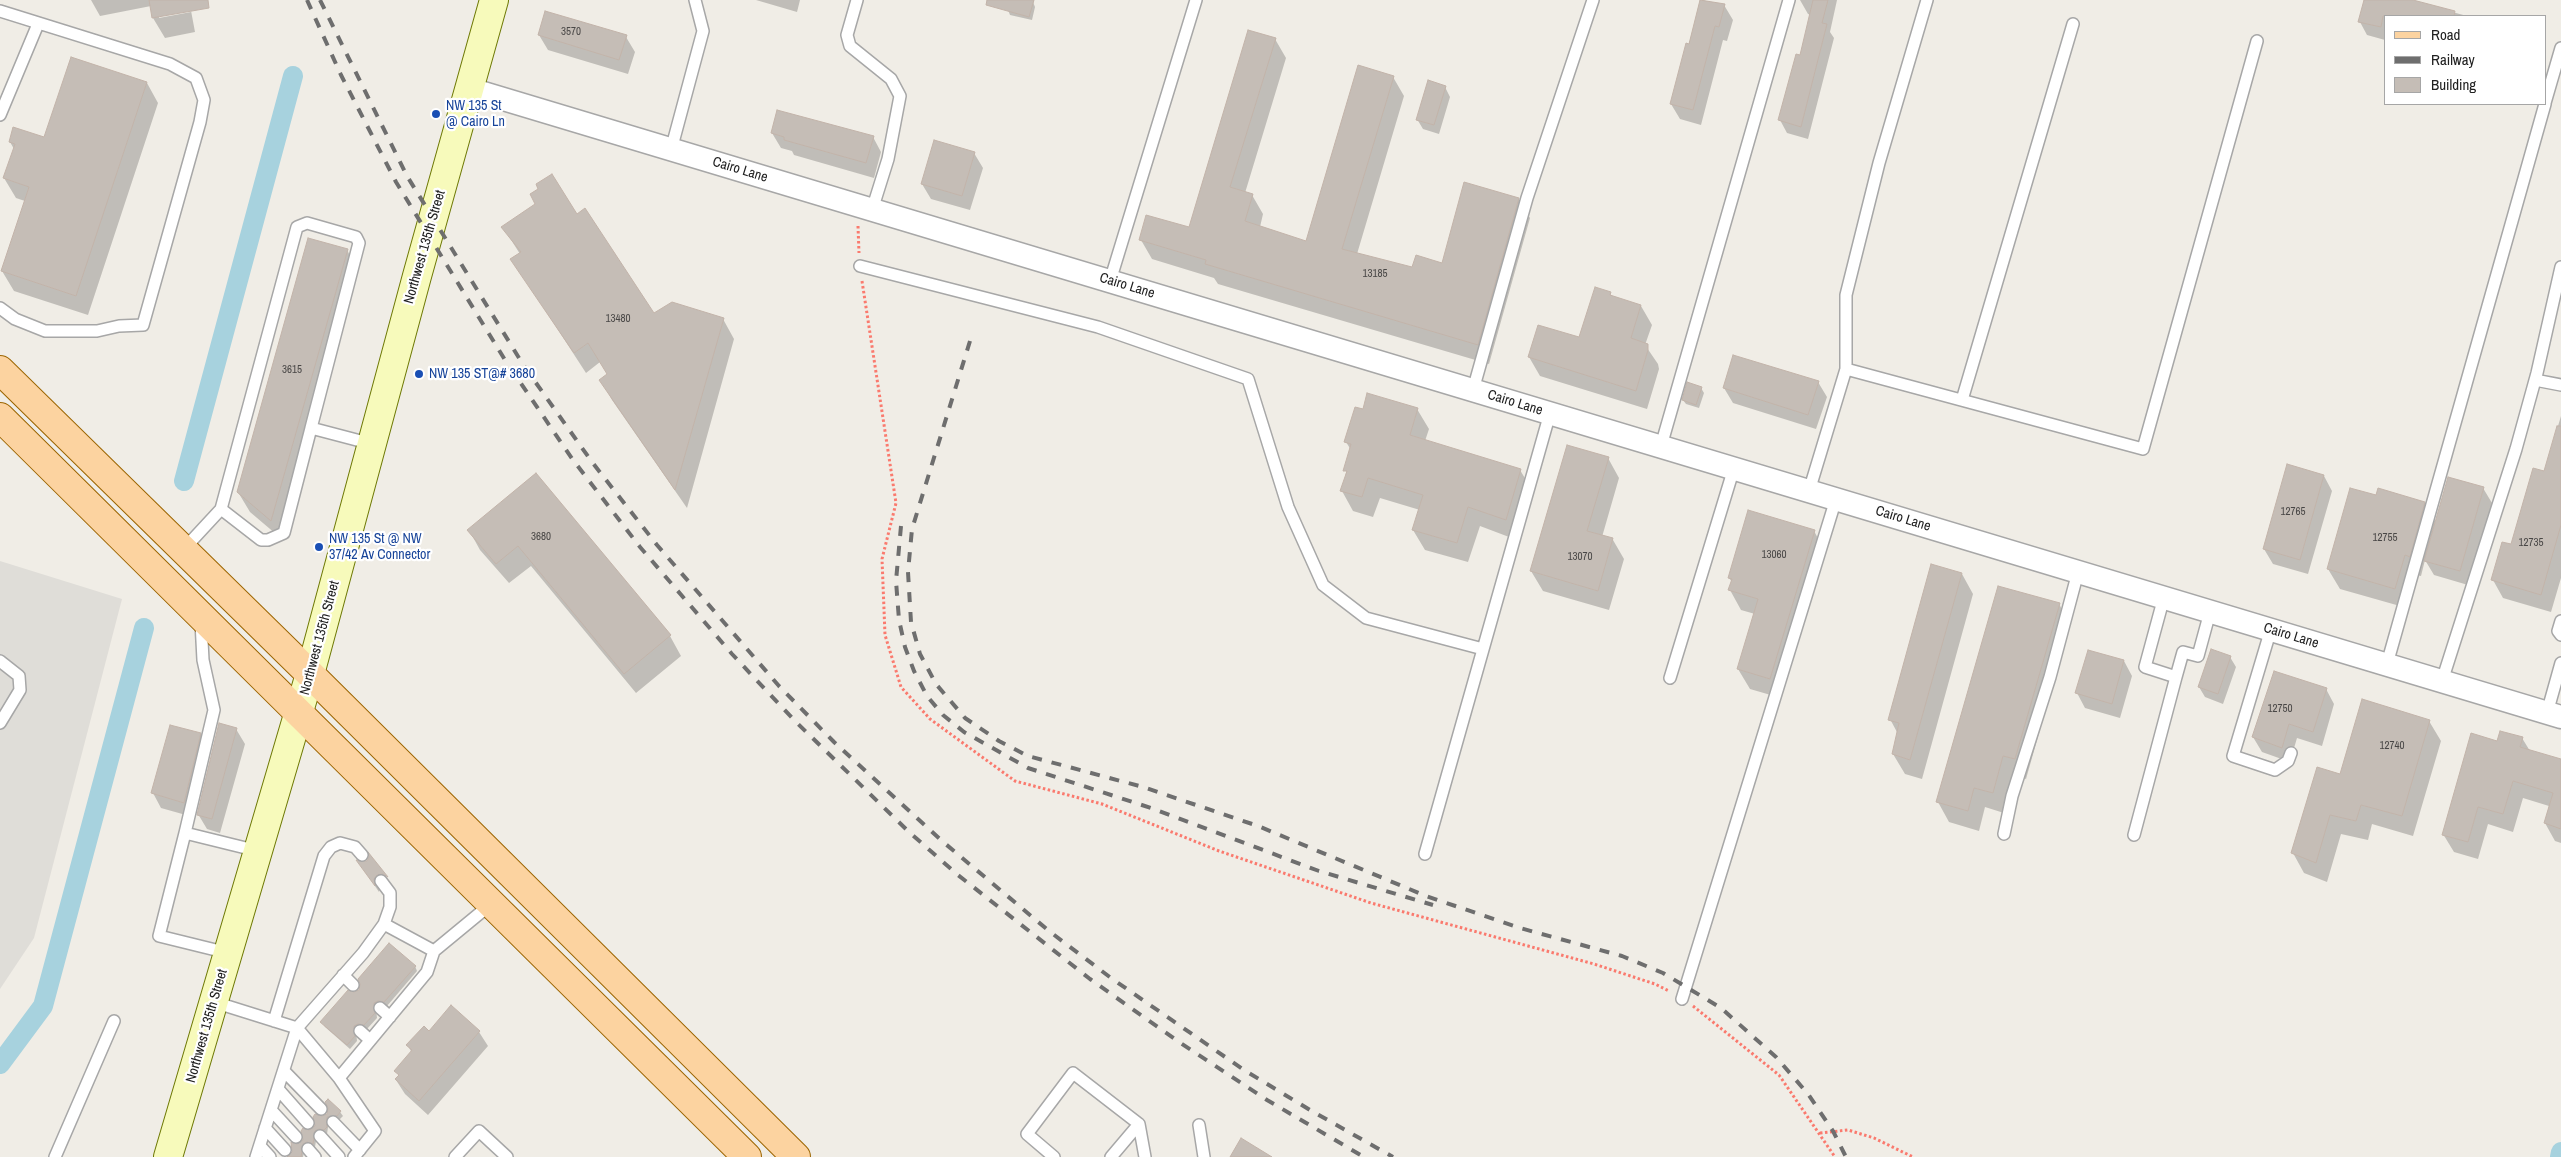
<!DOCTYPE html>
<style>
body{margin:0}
#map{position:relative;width:2561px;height:1157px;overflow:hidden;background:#f0ede6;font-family:"Archivo Narrow",sans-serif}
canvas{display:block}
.legend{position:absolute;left:2384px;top:15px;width:162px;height:90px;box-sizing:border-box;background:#fff;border:1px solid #a6a6a6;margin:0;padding:6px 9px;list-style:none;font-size:15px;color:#202020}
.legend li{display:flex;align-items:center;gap:10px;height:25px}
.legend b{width:25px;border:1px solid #a6a6a6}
</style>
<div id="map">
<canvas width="2561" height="1157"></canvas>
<ul class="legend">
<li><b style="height:6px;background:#fcd3a0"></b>Road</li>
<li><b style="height:6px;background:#6e6e6e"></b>Railway</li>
<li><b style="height:14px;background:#c5bdb6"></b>Building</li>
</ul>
</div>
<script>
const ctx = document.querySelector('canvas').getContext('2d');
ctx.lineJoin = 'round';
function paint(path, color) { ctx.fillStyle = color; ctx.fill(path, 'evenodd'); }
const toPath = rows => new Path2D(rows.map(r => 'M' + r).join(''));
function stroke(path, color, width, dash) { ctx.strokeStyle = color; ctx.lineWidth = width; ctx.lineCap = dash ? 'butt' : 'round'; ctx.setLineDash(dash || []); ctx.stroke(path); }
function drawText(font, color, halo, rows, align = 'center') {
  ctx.font = font + ' "Archivo Narrow",sans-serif'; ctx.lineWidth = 4.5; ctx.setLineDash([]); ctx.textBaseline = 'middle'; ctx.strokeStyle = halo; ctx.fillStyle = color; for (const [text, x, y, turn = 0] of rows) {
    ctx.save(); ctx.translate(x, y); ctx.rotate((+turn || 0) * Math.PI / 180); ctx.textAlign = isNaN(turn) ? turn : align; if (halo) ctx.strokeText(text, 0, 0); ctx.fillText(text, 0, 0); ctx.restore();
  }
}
paint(toPath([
 [0,561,122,599,34,938,0,989]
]), '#dfddd8');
paint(toPath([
 [91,0,189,0,195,32,165,38,153,18,151,6,100,16],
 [191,10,191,12,159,18,159,16],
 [756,0,800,0,797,12],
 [1010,0,1033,2,1035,7,1032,20,1010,15,1008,10],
 [1702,0,1724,5,1733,20,1727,41,1723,40,1701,125,1680,119,1671,104],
 [1800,0,1837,0,1830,32,1834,38,1808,139,1787,133,1780,120,1801,56,1811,15,1808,14],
 [2365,0,2408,0,2467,16,2385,16,2385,40,2367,35,2360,22],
 [539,35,626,37,635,52,628,74,548,50],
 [1275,39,1286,58,1245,193,1252,195,1263,214,1260,227,1307,243,1393,77,1404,96,1357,254,1413,269,1443,264,1518,199,1530,218,1489,364,1218,284,1214,278,1152,259,1141,240,1190,229],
 [147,83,158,103,88,315,14,291,2,271,25,201,16,198,4,178,14,149,10,142,45,139],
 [1445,87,1450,97,1439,134,1423,129,1417,119],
 [772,133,873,137,881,152,874,178,794,155,792,151,781,148],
 [974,153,983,168,970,210,931,199,922,184],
 [577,216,654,315,723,319,734,339,687,508,612,400,601,380,608,374,600,362,586,373,512,259,520,254,503,227],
 [347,250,358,270,283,540,250,512,238,492],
 [1610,293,1612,298,1641,306,1652,325,1645,345,1658,364,1659,369,1647,409,1540,376,1529,357,1580,339],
 [1818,382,1827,397,1816,429,1733,403,1724,388],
 [1701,388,1704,393,1699,408,1686,404,1683,400],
 [1417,409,1429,429,1425,441,1520,470,1532,490,1517,540,1480,526,1468,562,1425,550,1413,530,1420,510,1380,498,1373,517,1353,511,1342,491,1351,450,1346,442,1363,410],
 [2561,416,2561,578,2551,612,2503,598,2493,580,2512,546,2544,473],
 [1608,458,1619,478,1602,537,1613,540,1624,559,1609,610,1543,591,1531,571],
 [535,474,670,636,681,656,636,693,531,566,509,583,480,550,469,530],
 [2324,476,2332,491,2308,574,2273,564,2264,549],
 [2483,488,2492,503,2468,585,2434,575,2425,560,2421,576,2416,575,2407,608,2340,589,2328,569,2377,497,2424,503,2436,523],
 [1814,531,1825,551,1781,698,1750,689,1738,669,1755,614,1741,610,1730,590,1732,582,1729,578],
 [1962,574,1973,594,1922,779,1905,774,1893,754,1898,734,1890,719],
 [2059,604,2070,624,2026,779,2014,775,2004,813,1985,807,1979,831,1949,822,1938,802],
 [2230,657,2236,667,2223,704,2205,697,2199,687],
 [2124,661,2132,676,2120,718,2085,708,2077,693],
 [2326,689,2334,704,2322,746,2297,738,2290,762,2262,752,2253,737],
 [2429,721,2441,741,2413,836,2372,824,2368,840,2341,834,2327,882,2304,873,2293,853,2341,776],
 [236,729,245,744,220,833,207,829,198,814],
 [200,734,209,749,193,817,161,808,153,793],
 [2522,738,2530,751,2561,761,2561,843,2555,841,2545,823,2549,806,2523,798,2513,832,2488,824,2478,859,2454,852,2443,834,2498,742],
 [370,856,390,884,382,884,379,892,364,870],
 [415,966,417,971,387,1006,381,1005,376,1008,377,1018,367,1029,361,1028,356,1031,357,1041,350,1049,325,1027,322,1022,355,994],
 [429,1032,479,1032,488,1046,428,1115,405,1094,396,1080,399,1076,396,1071,412,1053,408,1046],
 [340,1112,343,1116,339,1120,329,1121,327,1134,322,1133,317,1135,315,1147,310,1146,305,1148,303,1157,290,1157,294,1149,291,1145,302,1143,309,1132,314,1129,322,1118]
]), '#0003');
stroke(toPath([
 [184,481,293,76],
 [0,1064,43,1006,144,628],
 [2560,1157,2561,1152]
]), '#a7d2de', 20);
const building = toPath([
 [149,0,208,0,209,8,152,18,149,0],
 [987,0,1034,0,1029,17,986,5,987,0],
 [1700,0,1725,4,1719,27,1715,26,1693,110,1670,104,1686,43,1689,44,1700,0],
 [1813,0,1828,0,1822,23,1827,24,1801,127,1778,120,1796,54,1800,55,1813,0],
 [2364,0,2413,0,2455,11,2454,16,2383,16,2381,27,2358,22,2364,0],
 [545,11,627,35,619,60,538,35,545,11],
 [1248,30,1276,38,1230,187,1253,194,1245,221,1306,241,1358,65,1394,76,1342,249,1412,267,1416,255,1442,263,1464,182,1519,198,1478,345,1205,264,1206,260,1139,240,1146,215,1189,227,1248,30],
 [71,57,147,82,76,296,1,271,29,187,3,178,15,144,9,142,13,127,44,137,71,57],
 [1428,80,1446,86,1434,125,1416,120,1428,80],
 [777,110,874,136,866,163,784,140,784,137,771,133,777,110],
 [934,140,975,152,962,196,921,184,934,140],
 [552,174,577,214,585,208,654,313,672,302,724,318,675,490,599,380,607,374,588,343,574,353,510,259,521,252,501,227,535,204,530,194,538,189,536,184,552,174],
 [308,238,348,249,271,521,237,492,308,238],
 [1595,287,1611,292,1610,295,1641,305,1631,338,1648,344,1648,350,1636,391,1528,357,1538,325,1579,337,1595,287],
 [1733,355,1819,381,1808,415,1723,388,1733,355],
 [1687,382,1702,387,1696,405,1682,400,1687,382],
 [1367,393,1418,408,1410,435,1521,469,1506,520,1468,507,1457,543,1412,530,1423,495,1368,478,1362,497,1340,491,1347,471,1343,471,1351,444,1344,442,1355,407,1363,409,1367,393],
 [2557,426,2561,426,2561,525,2541,595,2491,580,2502,542,2511,544,2533,468,2544,471,2557,426],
 [1567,445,1609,457,1587,531,1613,538,1598,591,1530,571,1567,445],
 [2287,464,2324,475,2300,560,2263,549,2287,464],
 [536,473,671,635,624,674,518,546,496,564,467,530,536,473],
 [2448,477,2484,487,2460,571,2424,561,2448,477],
 [2350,488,2376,495,2378,488,2425,502,2410,557,2405,555,2395,589,2327,569,2350,488],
 [1748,510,1815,530,1770,679,1737,669,1758,599,1728,590,1732,579,1728,578,1748,510],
 [1931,564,1962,573,1910,760,1892,754,1899,723,1888,720,1931,564],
 [1998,586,2060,603,2015,759,2003,756,1993,793,1974,788,1968,811,1936,802,1998,586],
 [2211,649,2231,656,2218,694,2198,687,2211,649],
 [2088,650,2124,660,2112,704,2075,693,2088,650],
 [2274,671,2327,688,2313,732,2289,724,2282,748,2252,737,2274,671],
 [2362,699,2430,720,2402,816,2361,805,2356,821,2330,815,2316,863,2291,853,2317,767,2340,774,2362,699],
 [219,723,237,728,212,819,197,815,219,723],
 [170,725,201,733,184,803,151,793,170,725],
 [2500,731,2523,737,2520,747,2561,759,2561,829,2544,823,2553,793,2513,781,2503,814,2478,807,2468,842,2442,835,2471,733,2497,741,2500,731],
 [368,852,388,877,383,874,377,875,374,879,375,886,356,860,367,861,369,857,368,852],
 [389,943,416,966,384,1002,378,1001,374,1003,375,1013,364,1025,358,1024,354,1026,355,1036,347,1045,320,1022,348,990,354,992,359,990,360,984,358,979,389,943],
 [451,1005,480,1031,419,1101,395,1079,399,1075,394,1071,412,1050,406,1045,424,1026,429,1031,451,1005],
 [328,1099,341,1111,337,1116,327,1117,327,1127,324,1130,319,1129,315,1131,313,1144,307,1142,303,1144,301,1157,287,1157,292,1152,291,1142,297,1144,303,1140,301,1131,303,1128,309,1130,315,1126,313,1117,315,1114,322,1116,327,1114,328,1108,325,1102,328,1099],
 [1241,1138,1272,1157,1230,1157,1241,1138]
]);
paint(building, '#c5bdb6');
stroke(building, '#c2b3a9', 1);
const service = toPath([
 [857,0,847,35,850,46,891,79,900,96,888,159,872,210],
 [0,11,170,64,196,78,204,100,200,122,143,325,119,326,97,331,45,331,15,319,0,308],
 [2545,103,2561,48],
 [0,115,38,24],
 [671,150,703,31,695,0],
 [860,266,1098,327,1248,379,1288,507,1323,585,1366,618,1483,649],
 [1110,281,1196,0],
 [1846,369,1846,295,1879,163,1927,0],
 [2535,380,2561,385],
 [1473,390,1527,198,1593,0],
 [1962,400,2073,24],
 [1661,446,1789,0],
 [1809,491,1846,369,2143,449,2257,41],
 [221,509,261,540,268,540,284,533,311,428],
 [183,550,221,509,297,227,307,223,356,237,359,243,311,428,372,444],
 [2561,621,2558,631,2561,635],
 [2271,629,2233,756,2275,770,2288,761,2291,753],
 [0,661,19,676,20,690,0,723],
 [2387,664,2545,104],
 [2176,677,2183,652,2198,656,2210,612],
 [1670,678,1734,468],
 [2442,681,2516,449,2537,373,2561,267],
 [2547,713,2561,663],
 [185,833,214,710,203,660,201,622],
 [2004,834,2012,796,2050,677,2078,572],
 [2134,835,2176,677,2145,667,2164,597],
 [1425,854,1550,413],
 [381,881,390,893,390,907,384,924],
 [228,953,159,936,185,833,258,851],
 [343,975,353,985],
 [1682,999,1836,499],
 [214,1002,297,1028,363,953,384,924,434,951],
 [380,1008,390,1017],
 [274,1021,324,856,331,847,340,843,355,847,362,855],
 [297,1028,339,1078],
 [360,1031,370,1040],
 [284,1071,321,1109],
 [278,1089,308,1123],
 [271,1110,296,1137],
 [333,1122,360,1150],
 [1199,1125,1204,1157],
 [265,1128,285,1150],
 [320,1136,339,1157],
 [260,1146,270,1157],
 [308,1149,315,1157],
 [55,1157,114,1021],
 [256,1157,297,1028],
 [354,1157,375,1131,339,1078,427,972,434,951,491,904],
 [455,1157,479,1131,507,1157],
 [1054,1157,1027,1134,1073,1073,1139,1124,1145,1157],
 [1111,1157,1139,1124]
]);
const minor = toPath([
 [470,89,2561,717]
]);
const secondary = toPath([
 [168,1157,310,674,417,276,494,0]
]);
const primary = toPath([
 [0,370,310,674,796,1157],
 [0,417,747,1157]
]);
stroke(service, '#a7a7a7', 14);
stroke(minor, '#a7a7a7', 25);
stroke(secondary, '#6e7905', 30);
stroke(primary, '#9c6500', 30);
stroke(toPath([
 [858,226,859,253],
 [862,281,896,503,882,559,885,635,901,687,930,719,1015,781,1102,804,1219,851,1371,903,1594,964,1655,984,1669,991],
 [1693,1006,1779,1075,1835,1157],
 [1820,1133,1848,1130,1874,1138,1913,1157]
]), '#fa7a6e', 3, [2.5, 2.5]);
stroke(service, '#fff', 11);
stroke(minor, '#fff', 22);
stroke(secondary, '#f7fabb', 28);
stroke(primary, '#fcd3a0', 28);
stroke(toPath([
 [307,0,341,75,396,182,505,360,573,460,640,547,732,654,794,720,909,832,958,875,1090,979,1179,1042,1267,1100,1364,1157],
 [320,0,407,176,524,366,592,462,657,545,779,686,834,742,942,841,1049,931,1111,978,1244,1070,1310,1110,1393,1157],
 [970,341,912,529,908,572,911,622,920,654,936,684,965,718,999,741,1028,756,1143,787,1258,826,1426,896,1520,928,1622,956,1663,973,1721,1008,1776,1057,1808,1094,1833,1131,1846,1157],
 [901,526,896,581,899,620,905,647,914,671,927,696,943,715,964,732,1028,768,1151,808,1319,871,1433,905]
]), '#6e6e6e', 4, [10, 10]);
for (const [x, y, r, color] of [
 [436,114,5,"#1a4fb4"],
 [419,374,5,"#1a4fb4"],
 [319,547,5,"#1a4fb4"]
]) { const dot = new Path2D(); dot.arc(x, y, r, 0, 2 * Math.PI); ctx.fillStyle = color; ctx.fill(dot); stroke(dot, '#fff', 2); }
drawText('11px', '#494746', null, [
 ["3570",571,32],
 ["13185",1375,274],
 ["13480",618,319],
 ["3615",292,370],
 ["12765",2293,512],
 ["3680",541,537],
 ["12755",2385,538],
 ["12735",2531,543],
 ["13060",1774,555],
 ["13070",1580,557],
 ["12750",2280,709],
 ["12740",2392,746]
]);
drawText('14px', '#164399', '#fff', [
 ["NW 135 St",446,106],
 ["@ Cairo Ln",446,122],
 ["NW 135 ST@# 3680",429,374],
 ["NW 135 St @ NW",329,539],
 ["37/42 Av Connector",329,555]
], 'left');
drawText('14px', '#202020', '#fff', [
 ["Cairo Lane",740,170,17],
 ["Northwest 135th Street",425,247,-74],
 ["Cairo Lane",1127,286,17],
 ["Cairo Lane",1515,403,17],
 ["Cairo Lane",1903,519,17],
 ["Cairo Lane",2291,636,17],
 ["Northwest 135th Street",320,638,-75],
 ["Northwest 135th Street",207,1026,-74]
]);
</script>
